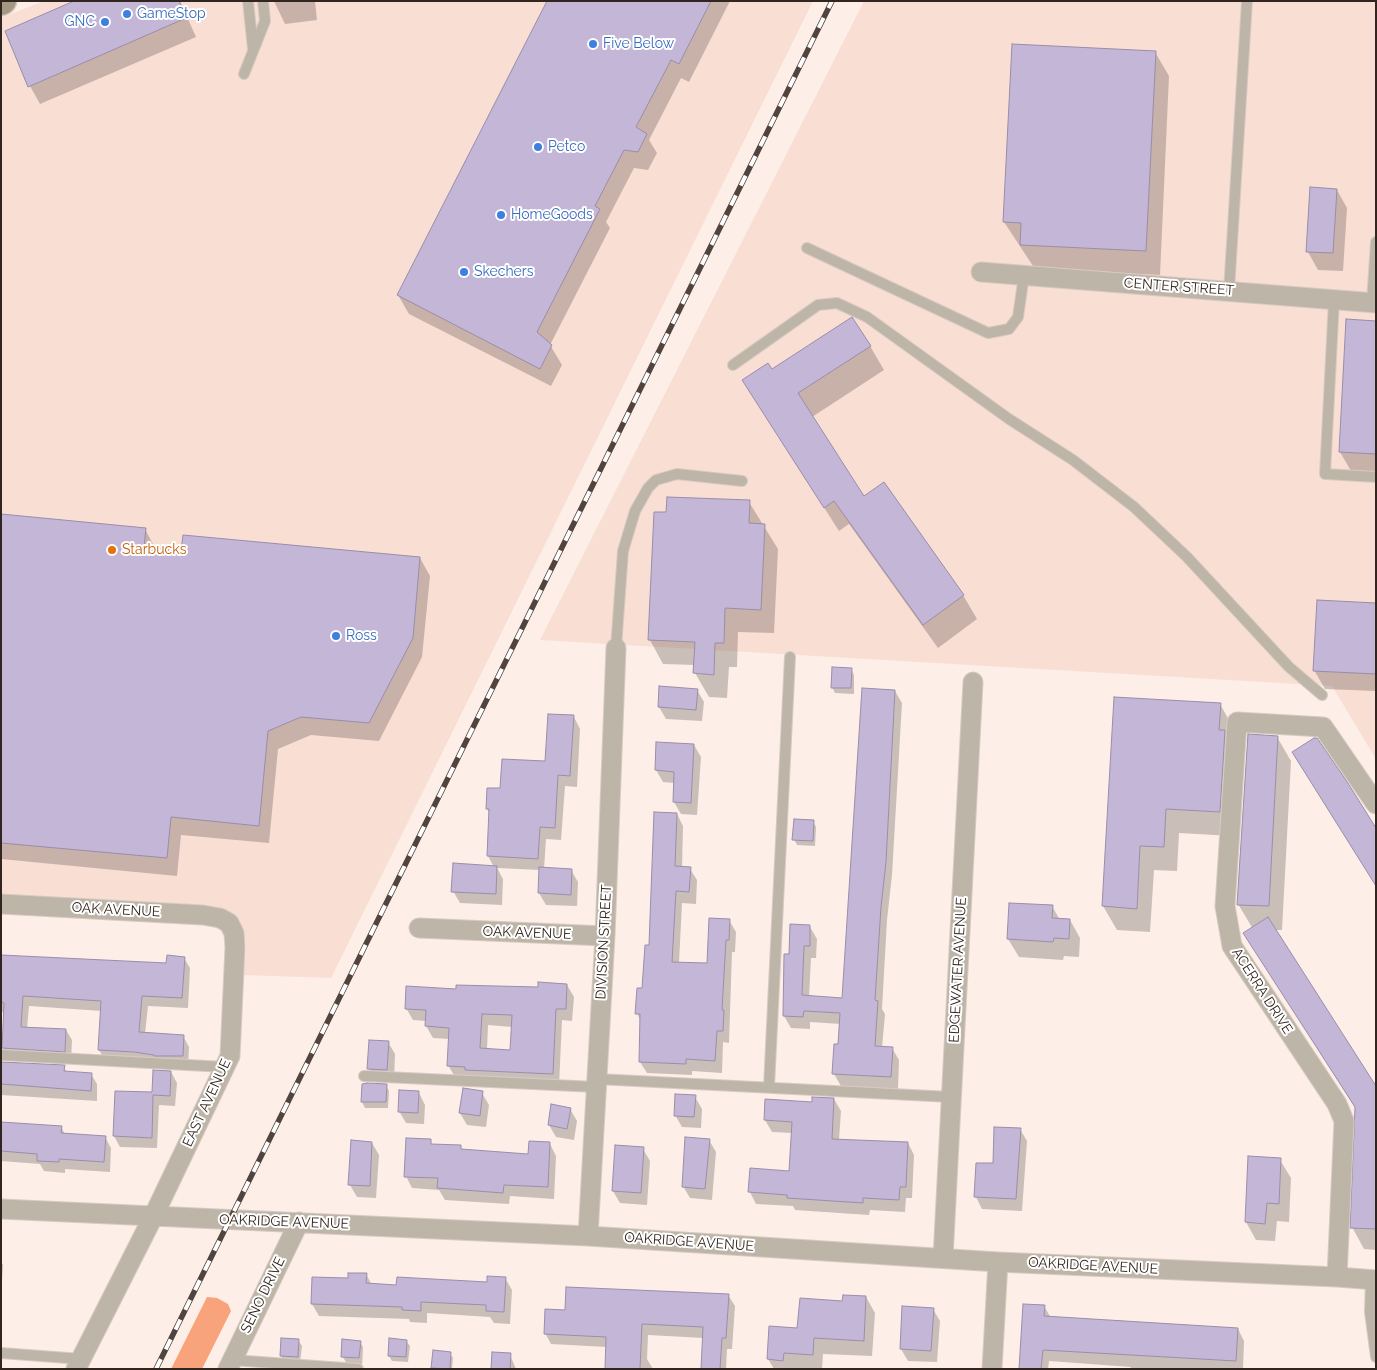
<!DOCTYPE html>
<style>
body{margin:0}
#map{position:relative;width:1377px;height:1370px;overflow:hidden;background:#fdeee7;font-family:Raleway,sans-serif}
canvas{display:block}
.frame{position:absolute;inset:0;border:2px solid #32241e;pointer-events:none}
</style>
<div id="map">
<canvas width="1377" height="1370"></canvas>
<div class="frame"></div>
</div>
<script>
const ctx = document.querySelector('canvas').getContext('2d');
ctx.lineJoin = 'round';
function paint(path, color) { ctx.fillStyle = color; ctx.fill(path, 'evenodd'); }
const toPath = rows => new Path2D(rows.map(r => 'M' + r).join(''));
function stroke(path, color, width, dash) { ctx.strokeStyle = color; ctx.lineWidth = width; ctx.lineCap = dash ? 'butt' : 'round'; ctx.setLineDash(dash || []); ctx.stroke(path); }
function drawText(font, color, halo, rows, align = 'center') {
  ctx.font = font + ' Raleway,sans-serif'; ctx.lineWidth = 4; ctx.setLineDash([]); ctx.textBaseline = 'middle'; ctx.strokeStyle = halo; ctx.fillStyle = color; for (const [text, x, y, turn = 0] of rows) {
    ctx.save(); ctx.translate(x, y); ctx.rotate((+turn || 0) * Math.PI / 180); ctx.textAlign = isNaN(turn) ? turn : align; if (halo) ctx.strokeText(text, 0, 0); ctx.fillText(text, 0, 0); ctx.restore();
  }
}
paint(toPath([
 [44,1,813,1,331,978,244,975,246,944,241,929,232,915,221,909,206,905,1,894,1,18],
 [864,1,1376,1,1376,759,1332,686,540,640]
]), '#f9ded3');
paint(toPath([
 [207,1297,217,1298,228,1304,231,1311,202,1369,171,1369]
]), '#f9a37d');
paint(toPath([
 [77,1,180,1,196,37,40,104,30,86],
 [274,1,315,1,317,20,285,24],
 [548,1,730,1,689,82,681,78,649,140,657,153,648,170,634,168,606,222,610,228,550,345,562,365,551,386,409,314,398,295],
 [1155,52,1169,76,1160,275,1035,269,1004,222],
 [1337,190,1347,208,1343,271,1318,270,1308,252],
 [1376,322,1376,477,1354,476,1340,452],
 [870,346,884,370,812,417,863,498,963,595,977,619,938,648,849,524,839,531,758,404,772,370],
 [749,502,778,549,774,633,738,632,737,667,729,667,727,698,709,697,695,673,695,665,663,664,650,640,668,514],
 [1,515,145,529,156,550,420,558,430,576,422,657,379,741,311,735,278,749,269,843,181,835,177,876,1,859],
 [1376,604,1376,691,1325,689,1314,670],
 [851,669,854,675,854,694,835,693,832,687],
 [697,690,704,702,702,721,666,719,659,707],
 [895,691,902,703,892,875,887,920,882,1009,885,1014,882,1048,892,1048,899,1060,898,1089,841,1086,834,1074,841,1024,810,1022,810,1029,791,1028,784,1016,790,955,810,927,817,939,816,958,811,958,809,997,843,1000],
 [1115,699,1220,704,1234,729,1233,836,1179,833,1177,871,1154,870,1150,932,1117,930,1103,906],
 [574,717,580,729,577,787,565,786,561,840,546,839,544,869,571,870,578,882,577,906,546,905,539,893,540,870,497,868,503,879,502,905,460,903,453,891,494,867,488,856,490,814,487,809,501,790,546,762],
 [1277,737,1291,761,1282,930,1274,930,1376,1088,1376,1250,1364,1249,1352,1227,1356,1109,1245,934,1253,929,1238,904],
 [657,743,694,745,701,757,697,815,681,814,674,802,675,783,663,782,656,770],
 [677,814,683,826,682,868,690,869,697,880,696,904,682,903,679,963,708,965,729,920,736,932,735,952,732,952,729,1043,723,1042,722,1073,692,1071,692,1075,647,1073,640,1062,641,1022,637,1013,643,990],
 [813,821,816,827,815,846,797,845,794,839],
 [1010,904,1052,906,1060,920,1070,920,1080,938,1079,957,1064,956,1063,960,1019,957,1008,939],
 [1,955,167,964,184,958,190,968,188,1008,148,1006,145,1034,183,1036,189,1047,188,1066,105,1060,99,1050,102,1011,29,1006,27,1028,66,1030,72,1040,71,1062,9,1058,3,1048,5,1012,1,1012],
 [567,985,574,997,572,1021,562,1020,559,1086,455,1077,448,1065,449,1039,433,1038,426,1026,426,1021,413,1020,406,1008],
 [488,1025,512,1027,511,1051,487,1050],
 [388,1042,395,1054,394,1082,376,1081,369,1069],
 [1,1064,64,1067,67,1073,91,1074,97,1084,97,1101,1,1095],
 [171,1072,177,1083,175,1106,159,1105,157,1148,120,1147,114,1136],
 [363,1085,386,1085,389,1091,388,1108,365,1108,362,1102],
 [419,1093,425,1105,424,1124,406,1123,399,1111],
 [482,1093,489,1105,486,1127,467,1125,460,1113],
 [695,1097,702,1109,701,1128,682,1127,675,1115],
 [834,1099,841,1111,839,1140,908,1143,914,1155,912,1198,906,1198,905,1212,870,1210,869,1215,795,1210,793,1206,756,1204,750,1192,751,1169,790,1172,793,1133,772,1132,765,1120,813,1103],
 [570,1109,577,1121,574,1140,556,1137,549,1125],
 [1,1123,61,1127,65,1134,105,1137,111,1148,110,1172,65,1169,65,1173,44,1171,40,1164,1,1161],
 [1020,1129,1027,1141,1022,1211,982,1209,976,1197,994,1165],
 [709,1140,716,1152,712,1200,690,1198,683,1186],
 [430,1141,432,1145,460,1146,463,1151,529,1155,550,1144,556,1156,554,1199,510,1196,509,1204,445,1200,439,1190,412,1188,406,1176],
 [372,1143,379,1155,376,1198,357,1197,350,1185],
 [643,1149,650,1161,647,1205,620,1203,613,1191],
 [1250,1158,1280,1160,1291,1178,1289,1222,1277,1221,1275,1241,1256,1240,1246,1222],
 [1,1262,3,1265,1,1298],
 [366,1274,372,1285,397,1286,488,1283,505,1278,512,1290,510,1324,494,1323,490,1317,427,1313,427,1323,410,1322,409,1319,319,1316,312,1304,313,1278,349,1280],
 [728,1295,735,1306,732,1349,727,1349,726,1369,701,1369,704,1338,648,1335,647,1359,653,1369,606,1369,607,1347,551,1344,545,1333,566,1311],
 [866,1297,875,1313,872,1356,823,1354,822,1369,774,1369,768,1359,770,1328,799,1330,844,1302],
 [1044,1306,1051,1318,1238,1329,1244,1341,1243,1369,1130,1369,1131,1367,1049,1361,1048,1369,1021,1369],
 [933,1309,940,1321,937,1362,908,1361,901,1349],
 [298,1340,302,1346,300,1362,284,1361,281,1355],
 [406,1341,410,1346,408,1362,392,1361,389,1356],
 [360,1342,363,1347,362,1367,348,1366,343,1357],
 [450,1353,453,1358,452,1369,433,1369],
 [510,1355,516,1369,493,1369]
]), '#0003');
const building = toPath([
 [74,1,179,1,186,18,28,87,5,31,74,1],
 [547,1,711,1,679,64,671,60,636,127,647,134,638,152,624,150,595,206,600,209,537,332,552,345,540,369,397,295,547,1],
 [1012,44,1156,51,1146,251,1020,245,1021,223,1003,222,1012,44],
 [1310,187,1337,189,1333,253,1306,252,1310,187],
 [852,317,871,346,798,393,864,496,884,482,964,595,923,625,834,501,824,508,742,380,768,363,772,369,852,317],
 [1346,319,1376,321,1376,454,1339,452,1346,319],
 [667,497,750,500,749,523,765,524,761,610,725,608,724,643,715,643,714,675,693,673,695,642,648,640,654,512,666,512,667,497],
 [1,514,146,528,144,547,181,551,183,535,420,557,413,638,369,723,301,717,268,731,259,826,171,817,167,858,1,843,1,514],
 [1317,600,1376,603,1376,674,1313,671,1317,600],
 [832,667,852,668,851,688,831,688,832,667],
 [659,686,698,689,696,710,658,707,659,686],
 [862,688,895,690,886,862,881,907,875,1000,878,1001,875,1046,893,1047,891,1077,832,1074,834,1044,838,1044,840,1013,804,1011,803,1017,783,1016,784,954,789,954,790,924,810,925,810,946,804,946,802,995,842,998,862,688],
 [1114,697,1221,703,1219,730,1225,730,1220,812,1166,809,1164,847,1140,846,1137,909,1102,906,1114,697],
 [548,714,574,715,570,776,558,775,555,828,540,827,538,859,487,856,489,809,486,809,487,788,500,788,502,759,545,761,548,714],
 [1248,734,1278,736,1269,906,1237,905,1248,734],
 [1314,738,1317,738,1346,780,1376,828,1376,886,1292,752,1314,738],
 [656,742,694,744,691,803,673,802,674,772,655,770,656,742],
 [654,812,677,813,675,866,691,867,689,892,676,891,672,962,707,963,709,918,730,919,729,940,726,940,722,1010,724,1010,723,1031,717,1031,715,1061,686,1059,686,1064,639,1062,640,1014,635,1014,637,988,642,988,645,945,649,945,654,812],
 [794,819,814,820,813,841,792,840,794,819],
 [453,863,497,866,496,894,451,892,453,863],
 [539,867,572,869,571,895,538,893,539,867],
 [1009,903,1053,905,1052,918,1070,919,1069,939,1054,938,1053,942,1007,939,1009,903],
 [1268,917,1376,1086,1376,1229,1350,1228,1355,1107,1243,933,1268,917],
 [1,955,166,963,167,955,185,957,182,998,142,996,139,1032,184,1035,183,1056,154,1056,154,1055,134,1052,98,1050,101,1001,23,996,21,1027,66,1029,65,1052,2,1048,4,1003,1,1002,1,955],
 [538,982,567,984,566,1009,556,1009,553,1074,465,1070,465,1067,447,1066,449,1028,425,1026,426,1010,405,1009,406,986,456,989,456,985,538,987,538,982],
 [482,1014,512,1015,510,1050,480,1048,482,1014],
 [369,1040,389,1041,387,1070,367,1069,369,1040],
 [1,1062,65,1065,64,1071,92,1073,91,1091,1,1084,1,1062],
 [153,1070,171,1071,170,1096,153,1095,152,1138,113,1136,115,1091,152,1092,153,1070],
 [367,1083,387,1084,386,1102,361,1102,362,1084,367,1083],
 [463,1088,483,1091,480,1116,459,1113,463,1088],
 [399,1090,419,1091,418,1113,398,1112,399,1090],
 [675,1094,696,1095,694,1117,674,1116,675,1094],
 [812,1097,834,1098,832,1139,908,1142,906,1187,900,1187,899,1200,863,1198,863,1203,787,1198,787,1195,748,1192,750,1168,789,1171,792,1122,764,1120,765,1099,812,1102,812,1097],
 [551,1104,571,1108,567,1129,548,1125,551,1104],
 [1,1122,62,1126,61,1133,106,1136,104,1162,59,1159,59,1162,37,1161,37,1154,1,1151,1,1122],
 [994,1127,1021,1128,1016,1199,974,1197,976,1163,993,1163,994,1127],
 [685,1137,710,1139,705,1189,682,1187,685,1137],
 [406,1138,431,1139,431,1144,461,1145,461,1149,528,1154,529,1141,550,1142,548,1187,504,1185,503,1193,437,1188,438,1178,404,1177,406,1138],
 [351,1140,372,1142,370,1186,348,1185,351,1140],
 [615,1145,644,1147,641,1193,612,1191,615,1145],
 [1248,1156,1281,1158,1279,1204,1267,1203,1265,1224,1245,1222,1248,1156],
 [348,1273,367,1273,366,1283,396,1285,397,1277,487,1282,487,1276,506,1277,504,1312,486,1311,486,1305,421,1302,421,1311,402,1310,402,1307,311,1304,312,1277,348,1278,348,1273],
 [566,1287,729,1294,726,1338,722,1338,720,1369,701,1369,703,1327,642,1324,640,1369,605,1369,606,1337,544,1334,545,1309,565,1310,566,1287],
 [843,1295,866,1296,864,1341,814,1338,813,1355,784,1353,783,1361,767,1359,769,1326,797,1328,800,1298,842,1301,843,1295],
 [1023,1304,1045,1305,1044,1316,1238,1328,1236,1361,1043,1350,1041,1369,1019,1369,1023,1304],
 [902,1306,934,1308,931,1351,900,1349,902,1306],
 [281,1338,299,1339,298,1357,280,1356,281,1338],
 [389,1338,407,1340,406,1357,388,1356,389,1338],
 [342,1339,361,1341,359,1358,341,1357,342,1339],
 [433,1350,451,1352,450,1369,431,1368,433,1350],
 [492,1352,511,1353,510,1369,491,1369,492,1352]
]);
paint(building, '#c4b6d6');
stroke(building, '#9a8dab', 1);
const service = toPath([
 [248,1,253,49],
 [244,74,265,21,263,1],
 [807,248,988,333,1009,329,1018,317,1024,275],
 [1229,291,1247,1],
 [1334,300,1325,474,1376,477],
 [1372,302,1376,242],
 [733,365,818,305,837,303,867,317,1009,419,1073,460,1134,507,1187,557,1289,667,1322,695],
 [616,648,623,551,635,511,648,488,656,480,677,474,742,481],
 [1,1055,225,1067],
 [364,1076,596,1087],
 [597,1079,951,1097],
 [769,1087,790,657],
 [1371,1280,1370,1312,1376,1357],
 [1,1353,81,1359],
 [232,1360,358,1369]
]);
const minor = toPath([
 [981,272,1376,303],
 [1,904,203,915,220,918,229,923,234,933,235,947,230,1056,153,1217,76,1369],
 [419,928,605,936],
 [1,1209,588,1236,998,1262,1337,1277,1376,1280],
 [588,1236,605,936,616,648],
 [943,1258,973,682],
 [1337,1277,1344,1121,1337,1104,1232,946,1225,906,1237,722,1323,727,1376,804],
 [228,1369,299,1222],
 [992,1369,998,1262]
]);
const secondary = toPath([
 [1,2,3,1]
]);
stroke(service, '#d8cac3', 12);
stroke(minor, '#d8cac3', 21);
stroke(secondary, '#d8cac3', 29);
stroke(service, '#bdb5a7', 10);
stroke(minor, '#bdb5a7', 19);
stroke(secondary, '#a39883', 26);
const rail = toPath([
 [156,1369,832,1]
]);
stroke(rail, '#51433d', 5.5);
stroke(rail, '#fff', 4, [11]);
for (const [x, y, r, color] of [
 [127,14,5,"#3f7fe0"],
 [105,22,5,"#3f7fe0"],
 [593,44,5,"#3f7fe0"],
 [538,147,5,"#3f7fe0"],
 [501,215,5,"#3f7fe0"],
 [464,272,5,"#3f7fe0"],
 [112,550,5,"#e8710a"],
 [336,636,5,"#3f7fe0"]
]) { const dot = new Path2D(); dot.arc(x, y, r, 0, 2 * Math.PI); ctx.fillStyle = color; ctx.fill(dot); stroke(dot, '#fff', 2); }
drawText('14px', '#366cbe', '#fff', [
 ["GameStop",137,14],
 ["GNC",95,22,"right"],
 ["Five Below",603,44],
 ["Petco",548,147],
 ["HomeGoods",511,215],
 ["Skechers",474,272],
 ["Ross",346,636]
], 'left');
drawText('14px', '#32241e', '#fff', [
 ["CENTER STREET",1179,287,4],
 ["OAK AVENUE",116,910,3],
 ["OAK AVENUE",527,933,2],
 ["DIVISION STREET",604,942,-87],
 ["EDGEWATER AVENUE",958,970,-87],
 ["ACERRA DRIVE",1262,991,57],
 ["EAST AVENUE",207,1103,-65],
 ["OAKRIDGE AVENUE",284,1222,2],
 ["OAKRIDGE AVENUE",689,1242,4],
 ["OAKRIDGE AVENUE",1093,1266,3],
 ["SENO DRIVE",263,1295,-64]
]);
drawText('14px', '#c56008', '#fff', [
 ["Starbucks",122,550]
], 'left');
</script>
